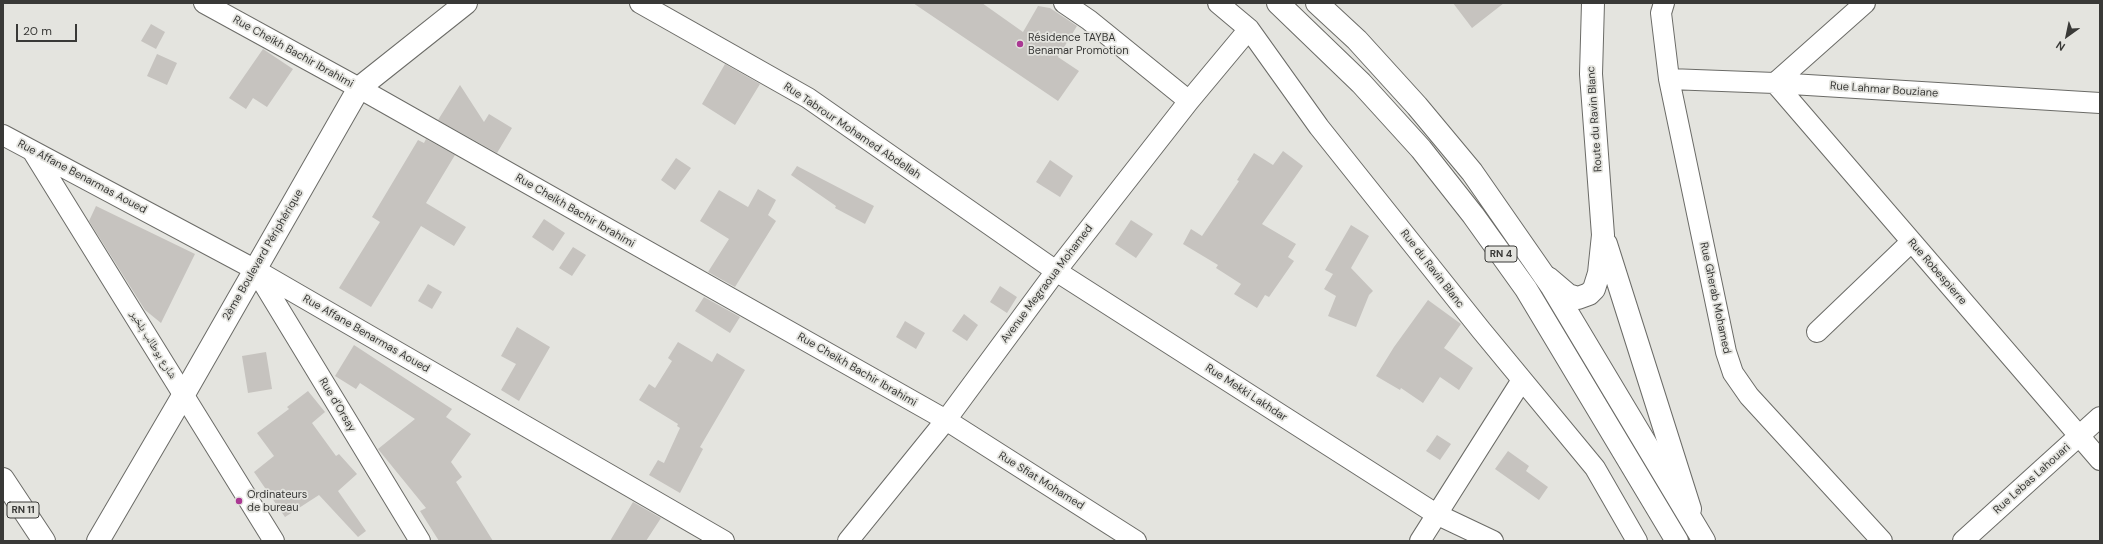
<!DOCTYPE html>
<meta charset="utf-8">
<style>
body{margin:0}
#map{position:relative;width:2103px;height:544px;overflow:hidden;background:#e4e4df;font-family:"DM Sans",sans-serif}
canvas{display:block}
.frame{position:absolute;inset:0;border:4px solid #393937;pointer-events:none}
.north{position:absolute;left:2047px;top:16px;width:40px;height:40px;-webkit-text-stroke:3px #e4e4df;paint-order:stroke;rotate:213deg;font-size:11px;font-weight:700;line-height:16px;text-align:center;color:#393937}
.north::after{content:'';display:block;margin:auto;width:14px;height:18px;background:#393937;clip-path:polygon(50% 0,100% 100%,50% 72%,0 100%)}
.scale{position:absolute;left:16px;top:24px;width:61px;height:18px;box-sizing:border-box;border:2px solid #393937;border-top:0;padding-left:5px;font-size:12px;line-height:14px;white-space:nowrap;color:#393937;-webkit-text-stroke:3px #e4e4df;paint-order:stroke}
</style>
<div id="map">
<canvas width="2103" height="544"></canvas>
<div class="frame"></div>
<div class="north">N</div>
<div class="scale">20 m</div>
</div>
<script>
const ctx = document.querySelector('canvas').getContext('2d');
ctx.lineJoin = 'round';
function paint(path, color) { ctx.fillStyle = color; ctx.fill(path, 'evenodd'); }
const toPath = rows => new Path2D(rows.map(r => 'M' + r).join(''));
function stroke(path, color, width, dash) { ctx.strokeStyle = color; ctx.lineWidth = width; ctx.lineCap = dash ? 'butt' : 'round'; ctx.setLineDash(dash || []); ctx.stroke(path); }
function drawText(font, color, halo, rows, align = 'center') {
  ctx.font = font + ' "DM Sans","Noto Naskh Arabic",sans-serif'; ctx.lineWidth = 3.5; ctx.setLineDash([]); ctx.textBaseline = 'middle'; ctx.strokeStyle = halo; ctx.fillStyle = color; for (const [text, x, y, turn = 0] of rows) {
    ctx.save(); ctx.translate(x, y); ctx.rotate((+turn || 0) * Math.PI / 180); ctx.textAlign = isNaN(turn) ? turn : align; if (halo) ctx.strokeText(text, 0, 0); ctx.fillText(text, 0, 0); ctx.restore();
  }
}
paint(toPath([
 [913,3,982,3,1023,32,1038,6,1050,8,1077,26,1058,57,1079,71,1058,101],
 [1453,3,1504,3,1472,28],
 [151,24,165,32,156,49,141,41],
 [263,49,293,69,267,107,253,98,246,109,229,98],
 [157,54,177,63,167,85,147,76],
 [725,64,760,84,735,125,702,104],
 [460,85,484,122,489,114,512,128,497,153,438,120],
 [426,139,455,155,426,203,466,227,454,246,421,226,371,307,339,288,380,222,372,217,418,140,424,143],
 [1283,151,1303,166,1262,224,1296,244,1288,257,1294,261,1269,297,1265,295,1257,308,1234,294,1241,284,1216,268,1218,265,1183,244,1191,229,1202,236,1239,181,1237,180,1254,153,1273,165],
 [676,158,691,168,675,190,661,180],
 [1050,160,1073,176,1060,197,1036,182],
 [797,166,874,206,865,224,835,208,836,206,791,175],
 [758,189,776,200,768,215,776,221,735,287,708,272,729,239,700,221,719,190,748,207],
 [96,206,195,254,161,323,145,310,89,221],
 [544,219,565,233,553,251,532,237],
 [1131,220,1153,234,1136,258,1115,244],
 [1351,225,1369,236,1351,268,1373,291,1369,295,1356,327,1328,316,1336,296,1324,289,1333,274,1325,270],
 [573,247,586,255,572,276,559,268],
 [428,284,442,292,432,309,418,301],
 [1000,286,1017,297,1007,313,990,302],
 [704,297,740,317,730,333,695,311],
 [1428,300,1461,324,1444,348,1473,368,1459,390,1440,377,1423,403,1401,388,1400,390,1376,376,1394,347],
 [964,314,978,325,967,341,952,331],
 [905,321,925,333,916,349,896,337],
 [517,327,550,347,519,401,501,390,516,364,501,356],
 [678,342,712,362,717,353,745,370,700,447,703,449,680,493,649,475,658,460,664,463,680,428,677,426,678,424,639,400,649,384,655,388,672,361,668,358],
 [354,345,452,409,446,417,471,434,451,462,462,477,456,482,493,541,439,541,420,511,426,508,378,449,415,419,360,383,356,389,335,376],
 [266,352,272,389,248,393,242,356],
 [308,391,325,412,312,423,336,456,339,454,357,474,338,491,366,531,358,537,319,495,285,517,254,472,274,456,257,433,289,409,287,407],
 [1437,435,1451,444,1440,460,1426,451],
 [1508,451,1529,466,1526,471,1548,487,1539,500,1495,469],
 [633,502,661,518,646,541,610,541]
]), '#c6c3bf');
const minor = toPath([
 [204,3,359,88,946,420,1136,541],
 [640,3,808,98,1056,271,1436,514,1493,541],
 [1064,3,1089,20,1189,101],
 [1218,3,1249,29,1319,127,1481,330,1595,468,1637,541],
 [1664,3,1661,13,1669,79,1726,352,1733,373,1749,396,1882,541],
 [1865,3,1775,83,2100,460],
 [1669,79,1775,83,2100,103],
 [3,135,254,269,724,541],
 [33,152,274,541],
 [256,271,420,541],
 [1817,332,1911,242],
 [848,541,946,420,1056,271,1189,101,1249,29],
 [1420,541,1522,380],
 [1963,541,2100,417]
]);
const major = toPath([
 [1606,244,1690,509],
 [1548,278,1568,295,1578,298,1589,294,1594,289,1599,273,1603,235,1591,74,1593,3],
 [3,479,44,541],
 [98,541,184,394,359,88,466,3]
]);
const highway = toPath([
 [1278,3,1361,83,1421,149,1473,215,1526,289,1677,541],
 [1317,3,1357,40,1417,106,1472,172,1552,287,1704,541]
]);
stroke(minor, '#6b6b67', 22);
stroke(major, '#6b6b67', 24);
stroke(highway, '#6b6b67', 24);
stroke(minor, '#fff', 20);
stroke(major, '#fff', 22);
stroke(highway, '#fff', 22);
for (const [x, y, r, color] of [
 [1020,44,4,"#aa3893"],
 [239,501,4,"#aa3893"]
]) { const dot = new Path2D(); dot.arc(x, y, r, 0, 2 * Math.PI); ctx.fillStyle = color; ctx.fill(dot); stroke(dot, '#e4e4df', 1.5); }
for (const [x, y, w] of [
 [1501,254,32],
 [23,510,32]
]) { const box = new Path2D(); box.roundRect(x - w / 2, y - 8, w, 16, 3); ctx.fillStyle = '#e4e4df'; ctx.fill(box); stroke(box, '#393937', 1); }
drawText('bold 10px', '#393937', null, [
 ["RN 4",1501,254],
 ["RN 11",23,510]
]);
drawText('11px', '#393937', '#e4e4df', [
 ["Résidence TAYBA",1028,38],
 ["Benamar Promotion",1028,51],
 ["Ordinateurs",247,495],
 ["de bureau",247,508]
], 'left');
drawText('11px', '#393937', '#e4e4df', [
 ["Rue Cheikh Bachir Ibrahimi",293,52,29],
 ["Rue Lahmar Bouziane",1884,90,4],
 ["Route du Ravin Blanc",1595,119,-94],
 ["Rue Tabrour Mohamed Abdellah",852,131,34],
 ["Rue Affane Benarmas Aoued",82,177,28],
 ["Rue Cheikh Bachir Ibrahimi",575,211,30],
 ["2ème Boulevard Périphérique",263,255,-60],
 ["Rue du Ravin Blanc",1432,269,52],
 ["Rue Robespierre",1937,272,49],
 ["Avenue Megraoua Mohamed",1047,284,-53],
 ["Rue Gherab Mohamed",1715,298,78],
 ["Rue Affane Benarmas Aoued",366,334,30],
 ["شارع بوطالب بلخير",153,345,58],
 ["Rue Cheikh Bachir Ibrahimi",857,370,30],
 ["Rue Mekki Lakhdar",1246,393,33],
 ["Rue d'Orsay",337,405,59],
 ["Rue Lebas Lahouari",2032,479,-42],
 ["Rue Sfiat Mohamed",1041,481,32]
]);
</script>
